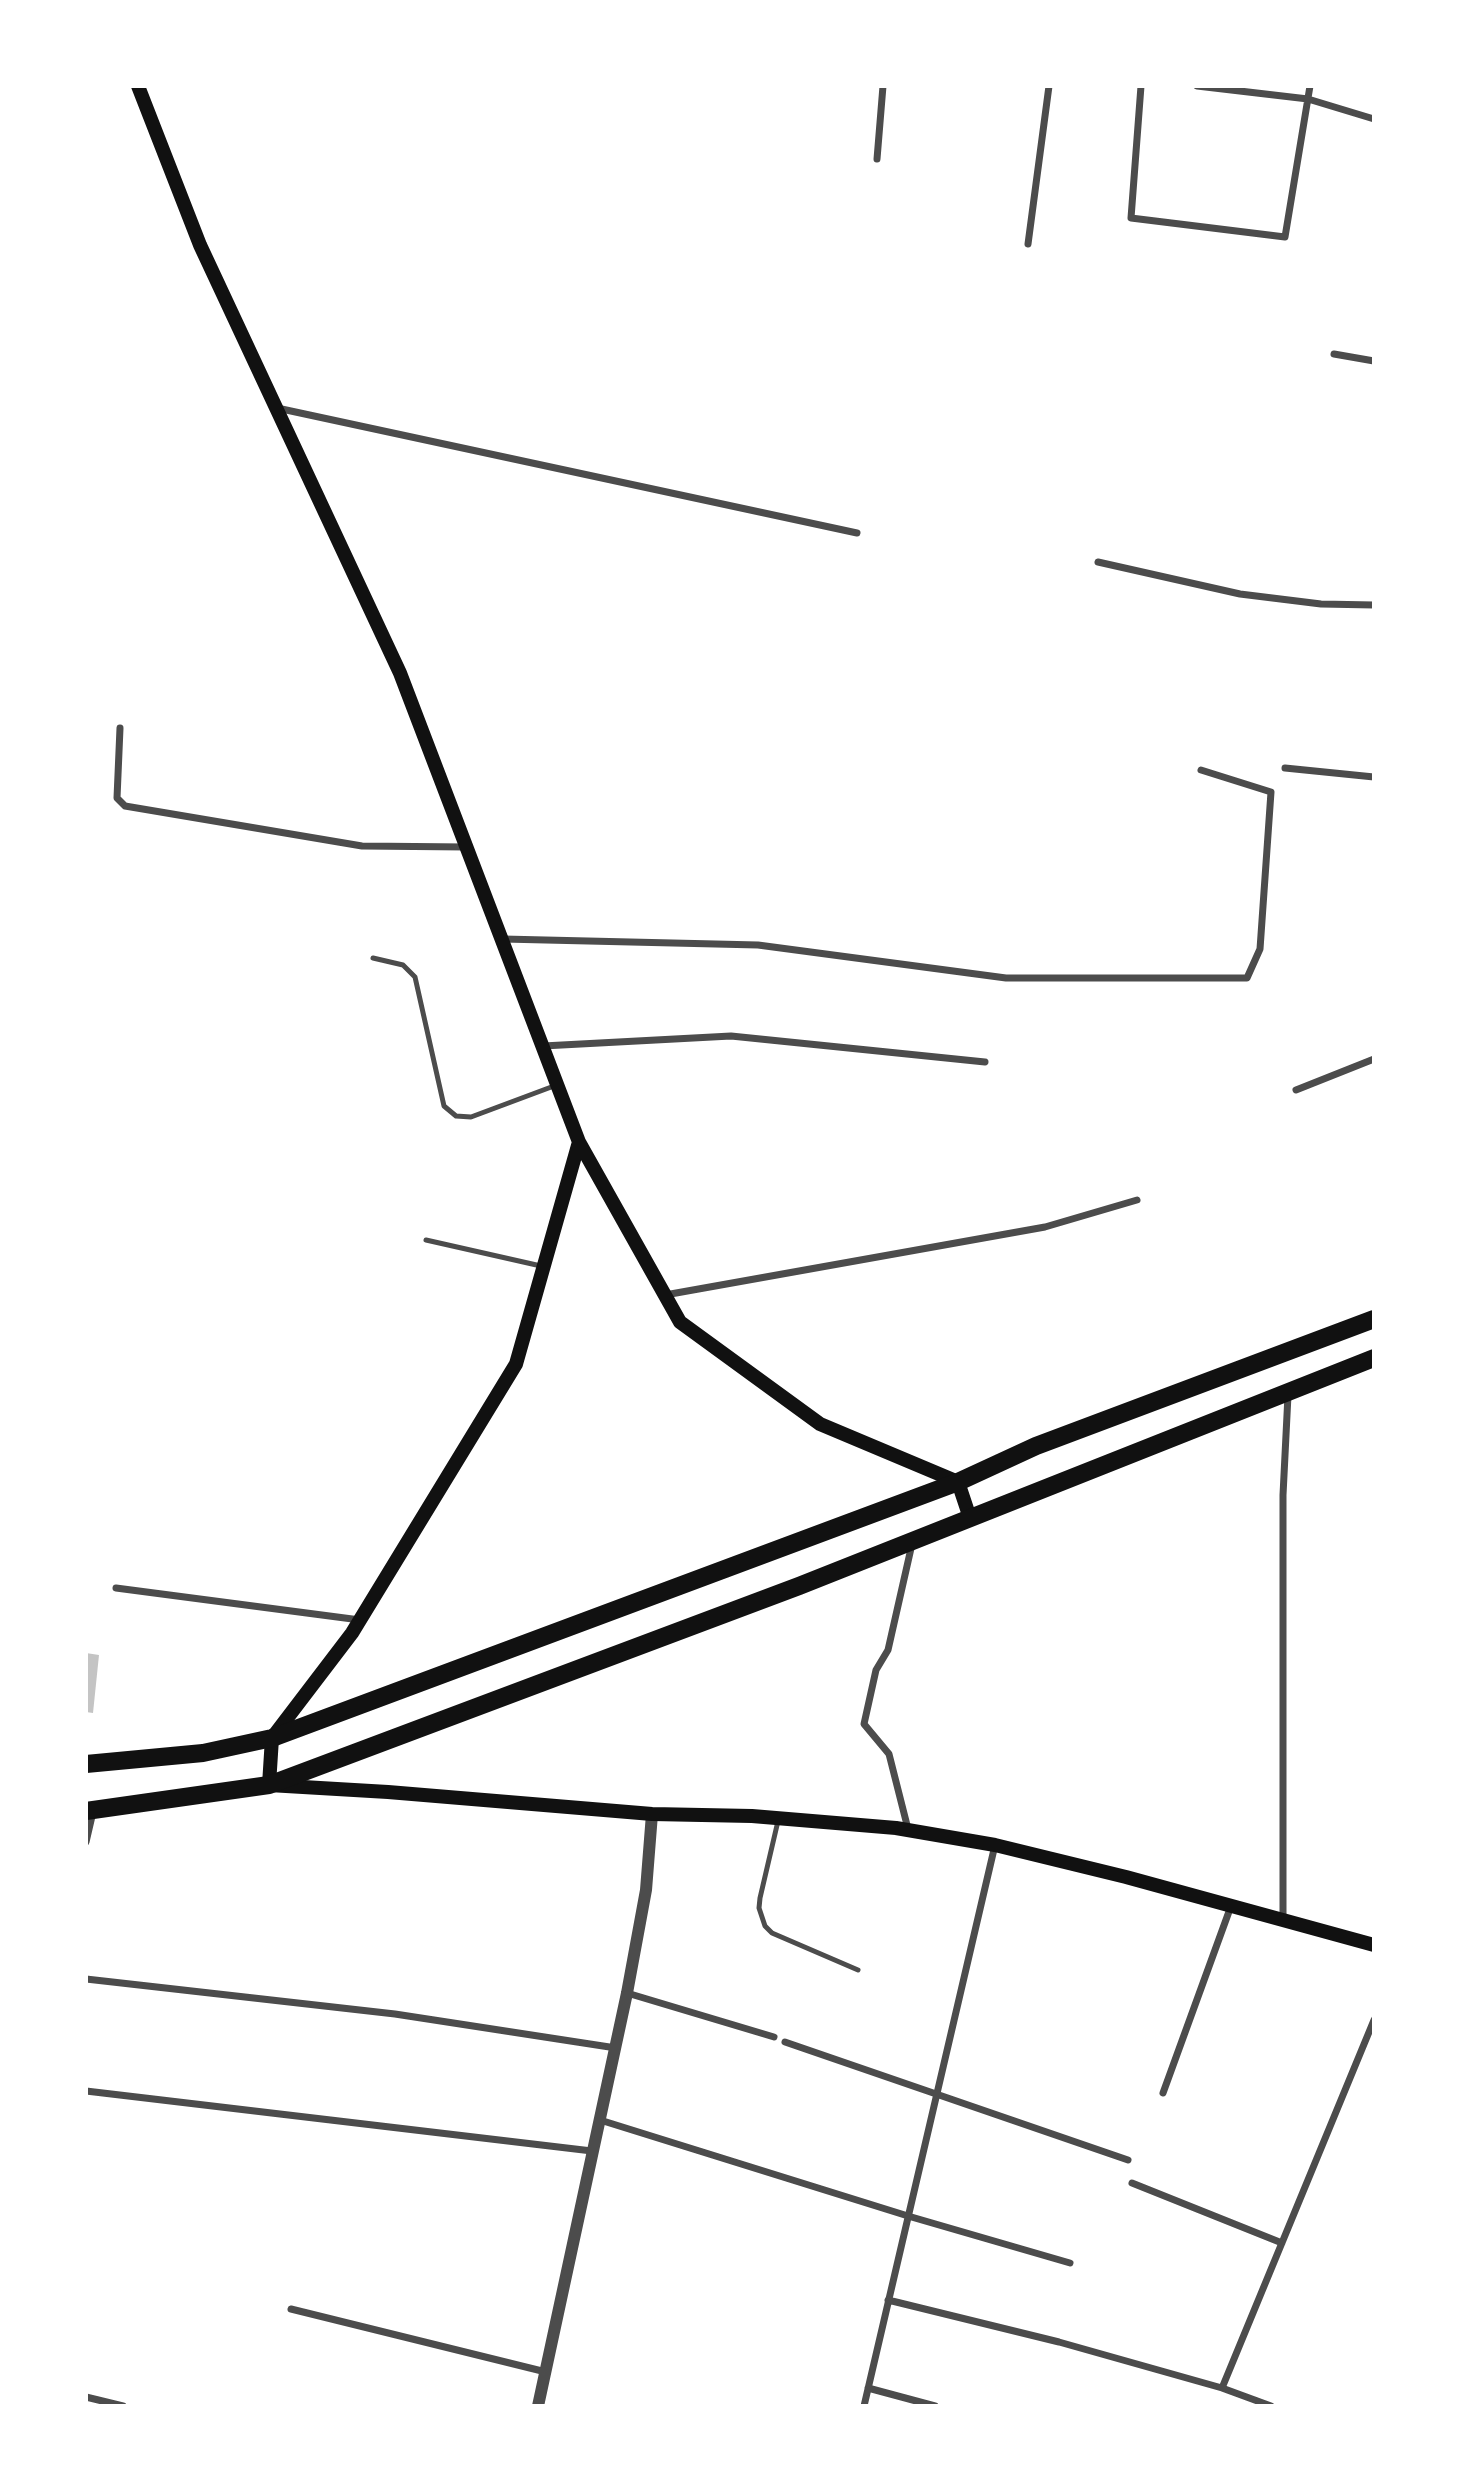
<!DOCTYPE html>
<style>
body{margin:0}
#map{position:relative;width:1460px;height:2492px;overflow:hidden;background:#fff;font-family:Georgia,serif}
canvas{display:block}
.frame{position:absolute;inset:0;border:88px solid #fff;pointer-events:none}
</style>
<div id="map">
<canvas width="1460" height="2492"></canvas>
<div class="frame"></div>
</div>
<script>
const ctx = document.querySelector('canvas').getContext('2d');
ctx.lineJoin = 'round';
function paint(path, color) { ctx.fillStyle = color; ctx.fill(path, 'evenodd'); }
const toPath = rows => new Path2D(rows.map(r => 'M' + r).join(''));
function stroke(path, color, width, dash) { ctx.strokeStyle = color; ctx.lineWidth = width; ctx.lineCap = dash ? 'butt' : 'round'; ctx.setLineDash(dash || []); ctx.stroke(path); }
paint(toPath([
 [86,1653,99,1655,93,1713,86,1712]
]), '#c4c4c4');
stroke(toPath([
 [373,958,403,965,415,977,444,1106,456,1116,471,1117,554,1086],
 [426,1240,541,1266],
 [778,1821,760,1898,759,1908,765,1926,772,1933,858,1970]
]), '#4c4c4c', 5);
stroke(toPath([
 [1141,86,1131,218,1285,237,1310,86],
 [1197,86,1308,99,1374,119],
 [877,159,883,86],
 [1028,244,1049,86],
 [1334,354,1374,361],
 [277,408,857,533],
 [1098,562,1240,594,1321,604,1374,605],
 [120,728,117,798,125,806,362,846,466,847],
 [1285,768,1374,777],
 [503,939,758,945,1006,978,1247,978,1260,949,1271,792,1201,770],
 [543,1046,731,1036,985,1062],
 [1296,1090,1374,1059],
 [665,1295,1045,1227,1137,1200],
 [116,1588,360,1620],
 [908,1829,889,1754,864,1724,876,1670,888,1650,912,1544],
 [86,1842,93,1812],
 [1283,1919,1283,1495,1288,1395],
 [86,1979,395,2014,616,2048],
 [627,1993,774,2037],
 [785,2042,1128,2160],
 [86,2091,592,2151],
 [1163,2093,1231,1906],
 [600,2120,908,2216,1070,2263],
 [1132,2183,1282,2243],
 [888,2300,1059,2342,1222,2388,1271,2406],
 [291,2309,546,2372],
 [868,2388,935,2406],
 [1222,2388,1374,2020],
 [86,2397,123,2406],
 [864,2406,995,1845]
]), '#4c4c4c', 7);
stroke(toPath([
 [538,2406,627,1993,646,1890,652,1814]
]), '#4c4c4c', 12);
stroke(toPath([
 [138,86,200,245,400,673,579,1142,680,1322,820,1424,958,1482,970,1518],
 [579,1142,516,1364,352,1633,272,1738,269,1785,388,1792,652,1814,752,1816,896,1828,995,1845,1126,1877,1374,1945]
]), '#111', 14);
stroke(toPath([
 [86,1764,203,1753,272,1738,958,1482,1036,1446,1374,1319],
 [86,1811,269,1785,799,1586,1374,1358]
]), '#111', 18);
</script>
